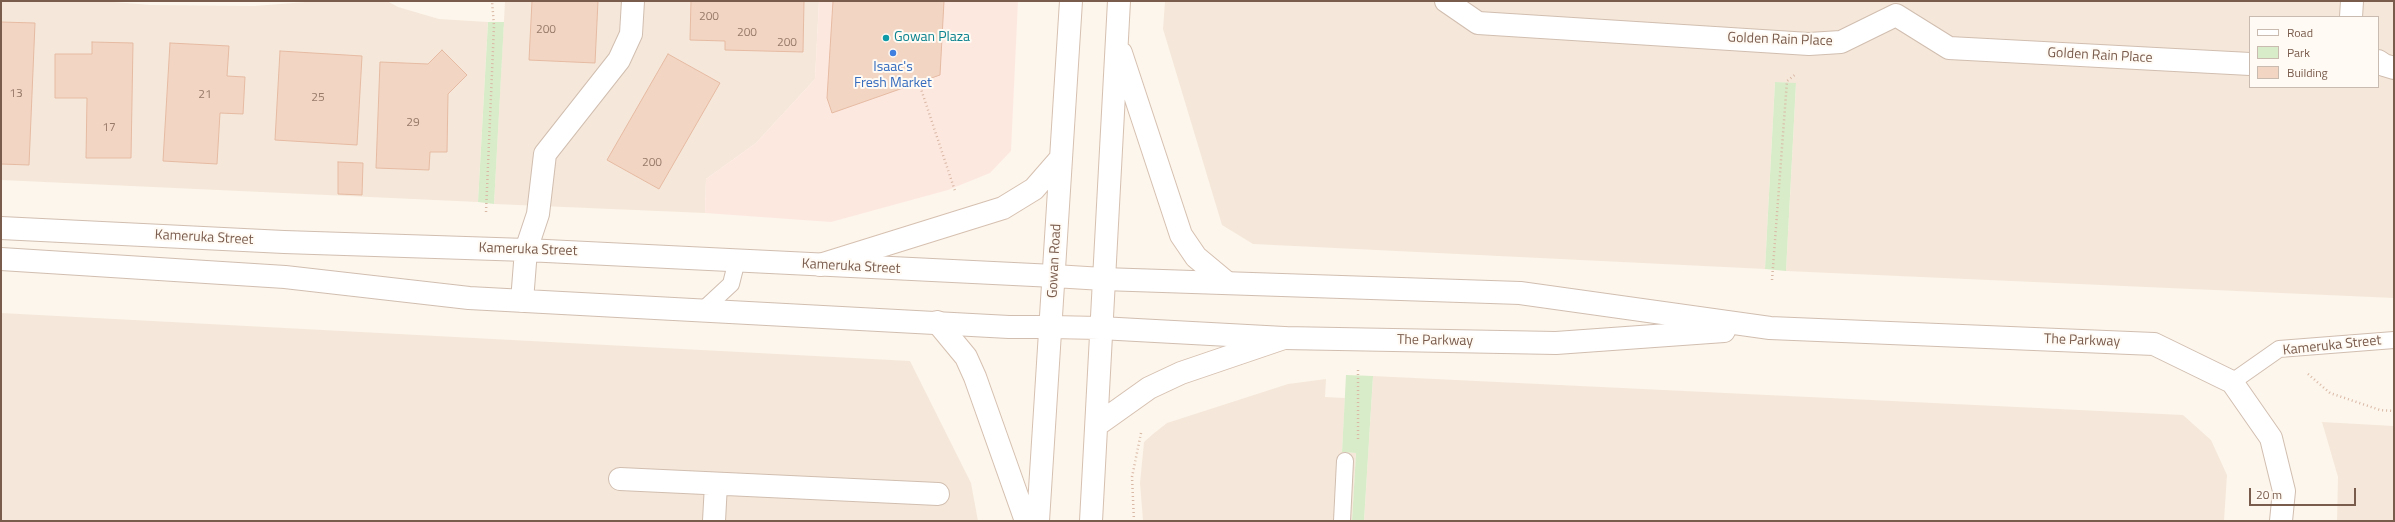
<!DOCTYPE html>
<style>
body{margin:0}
#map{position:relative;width:2395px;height:522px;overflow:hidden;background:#fdf6ec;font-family:"Titillium Web",sans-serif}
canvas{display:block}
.frame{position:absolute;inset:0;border:2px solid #7a5c4d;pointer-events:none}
.legend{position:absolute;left:2249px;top:16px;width:130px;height:72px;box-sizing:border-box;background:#fffaf3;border:1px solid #cabbb1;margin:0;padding:5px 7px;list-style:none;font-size:12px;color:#7a5c4d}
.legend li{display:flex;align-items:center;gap:8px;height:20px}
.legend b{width:20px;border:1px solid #cabbb1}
.scale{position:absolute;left:2249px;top:488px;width:107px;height:18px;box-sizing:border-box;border:2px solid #7a5c4d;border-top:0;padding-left:5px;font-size:12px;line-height:14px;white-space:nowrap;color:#7a5c4d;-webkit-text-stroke:3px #fffaf3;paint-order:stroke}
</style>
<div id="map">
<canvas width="2395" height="522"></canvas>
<div class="frame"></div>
<ul class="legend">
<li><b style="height:5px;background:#fff"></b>Road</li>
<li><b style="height:11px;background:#d8ecc9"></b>Park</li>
<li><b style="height:11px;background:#f3d5c3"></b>Building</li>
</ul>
<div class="scale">20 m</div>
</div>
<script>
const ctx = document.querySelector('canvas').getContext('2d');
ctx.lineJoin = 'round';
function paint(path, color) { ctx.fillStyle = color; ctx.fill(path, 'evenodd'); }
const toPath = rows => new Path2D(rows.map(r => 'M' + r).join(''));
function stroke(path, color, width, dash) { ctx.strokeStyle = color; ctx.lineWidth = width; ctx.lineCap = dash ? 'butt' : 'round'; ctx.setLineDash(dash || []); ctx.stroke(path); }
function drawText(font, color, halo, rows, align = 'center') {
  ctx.font = font + ' "Titillium Web",sans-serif'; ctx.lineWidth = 4; ctx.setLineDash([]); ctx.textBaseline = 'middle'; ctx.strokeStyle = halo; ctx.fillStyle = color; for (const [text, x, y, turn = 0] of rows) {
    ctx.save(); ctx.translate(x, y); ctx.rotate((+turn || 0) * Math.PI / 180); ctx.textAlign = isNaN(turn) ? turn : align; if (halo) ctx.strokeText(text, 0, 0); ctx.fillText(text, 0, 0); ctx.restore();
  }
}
paint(toPath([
 [1,1,101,1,151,5,254,6,319,1,387,1,398,7,439,19,488,22,478,202,1,180],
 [505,1,819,1,815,79,756,143,706,179,705,213,494,204],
 [1165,1,2394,1,2394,298,1786,271,1796,84,1775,82,1765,269,1253,244,1222,225,1163,29],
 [2250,17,2378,17,2378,87,2250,87],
 [1,313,910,361,971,483,978,521,1,521],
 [1373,376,2183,415,2211,440,2227,475,2224,521,1364,521],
 [1326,379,1325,397,1345,398,1342,452,1356,453,1352,521,1143,521,1140,483,1144,442,1153,434,1167,423,1288,384],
 [2322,422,2394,426,2394,521,2337,521,2338,477]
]), '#f5e8da');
paint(toPath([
 [819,1,1018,1,1011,151,990,173,948,190,831,222,705,213,706,179,756,143,815,79]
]), '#fde8e0');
paint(toPath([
 [488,22,504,22,494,204,478,202],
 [1775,82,1796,83,1786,271,1765,269],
 [1346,375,1373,376,1364,521,1352,521,1356,453,1342,452]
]), '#d8ecc9');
const building = toPath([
 [532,1,598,1,595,63,529,60,532,1],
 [691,1,804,1,803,52,725,50,725,41,690,40,691,1],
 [833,1,944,1,940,75,832,113,827,98,833,1],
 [1,22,35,23,29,165,1,164,1,22],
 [92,42,133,43,131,158,86,158,87,98,55,98,55,54,92,54,92,42],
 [170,43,229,46,227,76,245,77,243,114,220,113,217,164,163,161,170,43],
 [442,50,467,75,448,94,447,152,430,152,429,170,376,168,380,62,428,64,442,50],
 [280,51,362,56,357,145,275,140,280,51],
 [668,54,720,83,659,189,607,160,668,54],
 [338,162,363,163,362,195,338,194,338,162]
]);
paint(building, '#f3d5c3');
stroke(building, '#e6bba3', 1);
const service = toPath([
 [703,310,731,284,737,260],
 [2232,382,2279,349,2394,340],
 [1342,521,1345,461]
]);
const minor = toPath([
 [1446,1,1478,23,1809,44,1841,42,1896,15,1949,48,2250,64],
 [2351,17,2352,1],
 [2378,61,2384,65,2394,68],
 [526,250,538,214,545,154,619,60,631,34,633,1],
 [1103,279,1520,293,1770,328,2154,344,2232,382,2271,438,2284,491,2281,521],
 [1100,328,1284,338,1556,343,1724,331],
 [620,479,938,494],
 [714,521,716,484]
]);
const tertiary = toPath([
 [1,228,284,242,526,250,1054,276],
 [1,259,285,277,469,298,1009,327,1051,327],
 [522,301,526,250]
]);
const secondary = toPath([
 [1121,53,1181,235,1196,257,1226,282],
 [820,265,1003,208,1034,189,1061,158],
 [1054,276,1103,279],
 [937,322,966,357,975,377,1026,521],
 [1051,327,1100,328],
 [1097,425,1149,388,1181,373,1284,338],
 [1038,521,1071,1],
 [1091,521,1119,1]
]);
stroke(service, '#d1beb0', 18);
stroke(minor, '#d1beb0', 24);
stroke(tertiary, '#d1beb0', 24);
stroke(secondary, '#d6c0b0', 24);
stroke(toPath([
 [919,83,955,191],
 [486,212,494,26,492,1],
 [1772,280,1787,81,1796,74],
 [2308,374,2330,393,2380,410,2394,411],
 [1358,439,1358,370],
 [1134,521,1132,477,1141,433]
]), '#d9b8a5', 2.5, [1, 3]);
stroke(service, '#fff', 16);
stroke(minor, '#fff', 22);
stroke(tertiary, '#fff', 22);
stroke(secondary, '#fff', 22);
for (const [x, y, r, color] of [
 [886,38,4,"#0f9aa8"],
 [893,53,4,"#3f7fe0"]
]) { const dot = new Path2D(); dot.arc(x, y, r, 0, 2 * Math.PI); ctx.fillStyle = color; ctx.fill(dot); stroke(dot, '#fffaf3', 1.5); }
drawText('12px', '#987a6a', null, [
 ["200",709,17],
 ["200",546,30],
 ["200",747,33],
 ["200",787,43],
 ["13",16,94],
 ["21",205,95],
 ["25",318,98],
 ["29",413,123],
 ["17",109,128],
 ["200",652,163]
]);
drawText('14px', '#0d838f', '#fffaf3', [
 ["Gowan Plaza",894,38]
], 'left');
drawText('14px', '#7a5c4d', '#fffaf3', [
 ["Golden Rain Place",1780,40,2],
 ["Golden Rain Place",2100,56,3],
 ["Kameruka Street",204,238,3],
 ["Kameruka Street",528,250,2],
 ["Gowan Road",1055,261,-87],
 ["Kameruka Street",851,267,3],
 ["The Parkway",1435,341,1],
 ["The Parkway",2082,341,2],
 ["Kameruka Street",2332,346,-6]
]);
drawText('14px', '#366cbe', '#fffaf3', [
 ["Isaac's",893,68],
 ["Fresh Market",893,84]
]);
</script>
